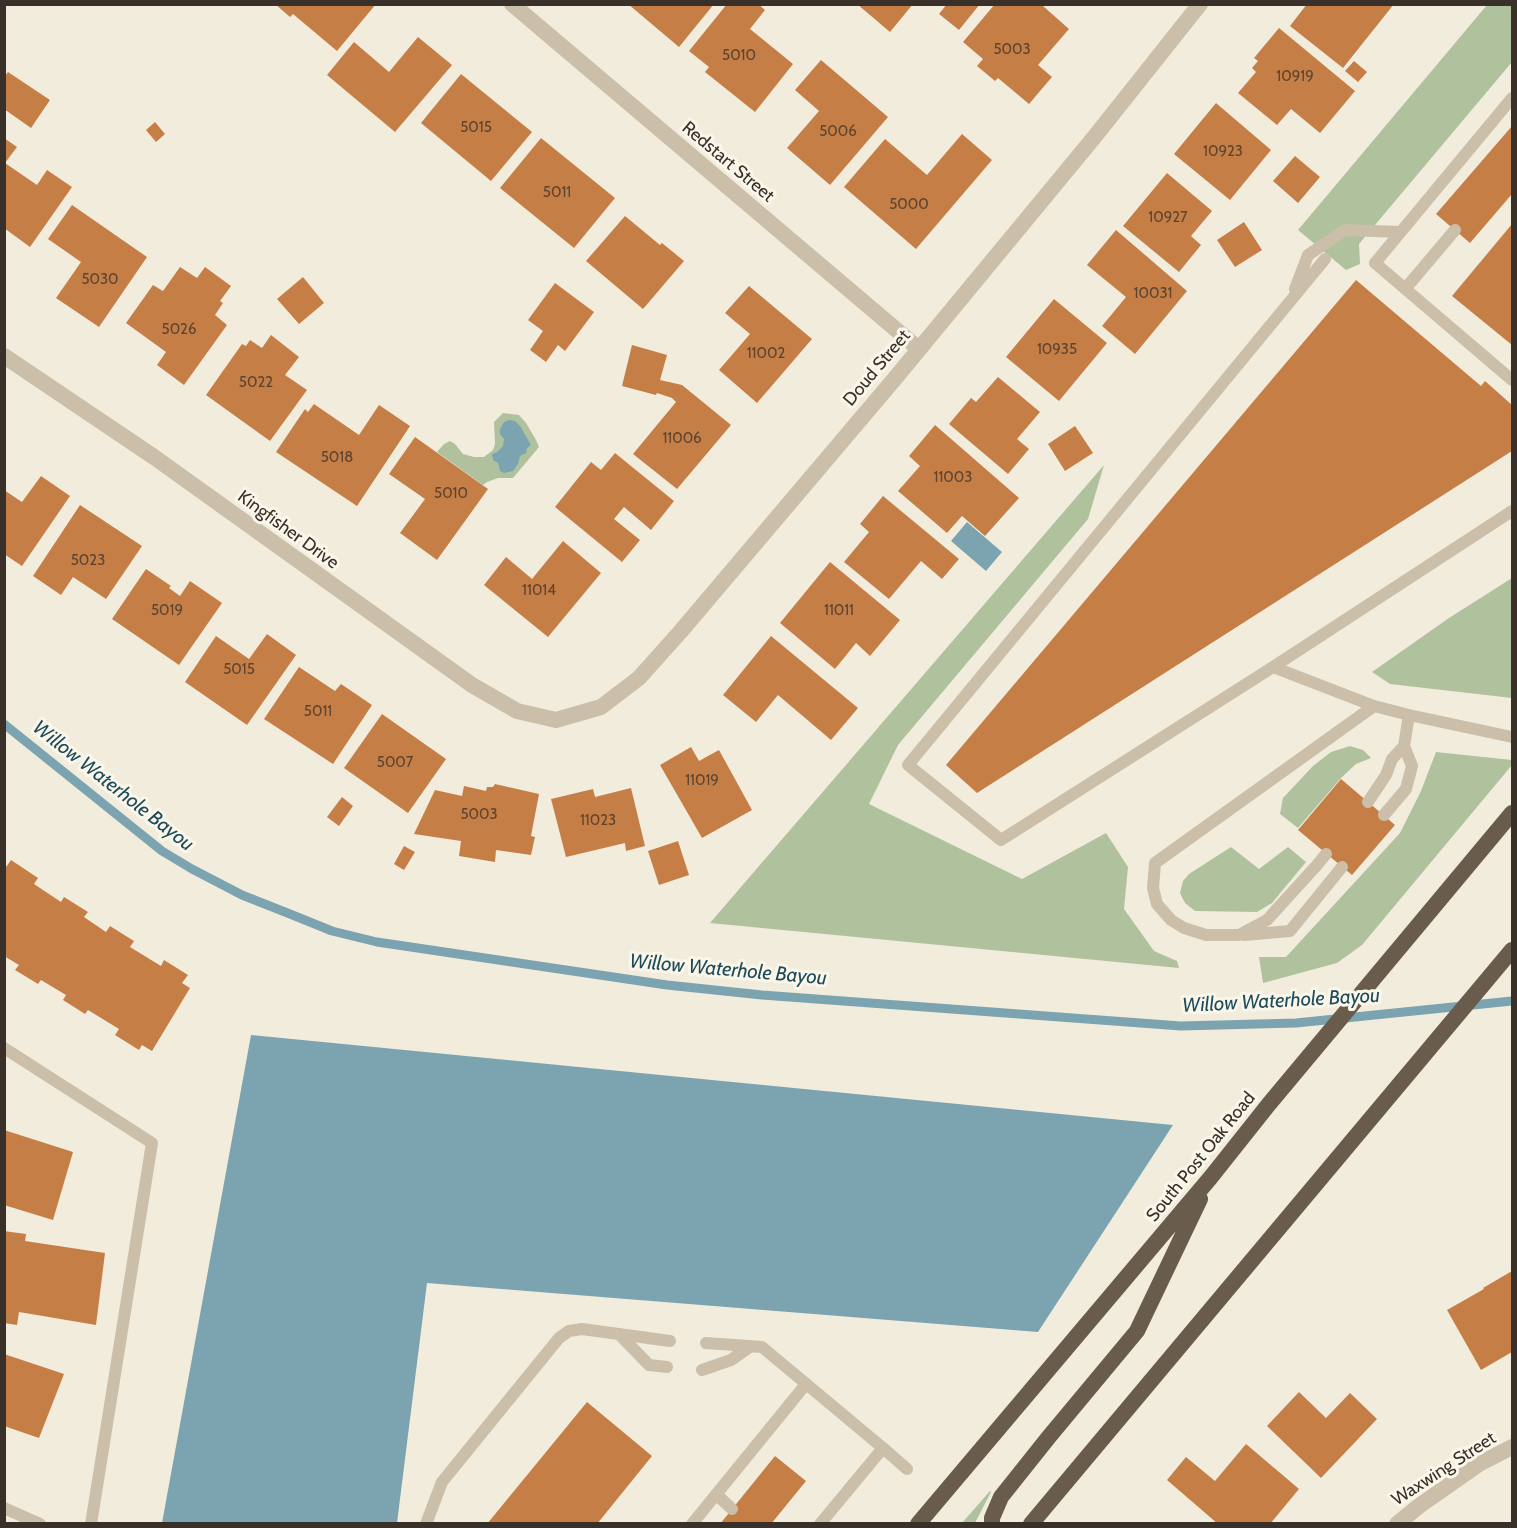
<!DOCTYPE html>
<style>
body{margin:0}
#map{position:relative;width:1517px;height:1528px;overflow:hidden;background:#f2ecdd;font-family:Cabin,sans-serif}
canvas{display:block}
.frame{position:absolute;inset:0;border:6px solid #383029;pointer-events:none}
</style>
<div id="map">
<canvas width="1517" height="1528"></canvas>
<div class="frame"></div>
</div>
<script>
const ctx = document.querySelector('canvas').getContext('2d');
ctx.lineJoin = 'round';
function paint(path, color) { ctx.fillStyle = color; ctx.fill(path, 'evenodd'); }
const toPath = rows => new Path2D(rows.map(r => 'M' + r).join(''));
function stroke(path, color, width, dash) { ctx.strokeStyle = color; ctx.lineWidth = width; ctx.lineCap = dash ? 'butt' : 'round'; ctx.setLineDash(dash || []); ctx.stroke(path); }
function drawText(font, color, halo, rows, align = 'center') {
  ctx.font = font + ' Cabin,sans-serif'; ctx.lineWidth = 6; ctx.setLineDash([]); ctx.textBaseline = 'middle'; ctx.strokeStyle = halo; ctx.fillStyle = color; for (const [text, x, y, turn = 0] of rows) {
    ctx.save(); ctx.translate(x, y); ctx.rotate((+turn || 0) * Math.PI / 180); ctx.textAlign = isNaN(turn) ? turn : align; if (halo) ctx.strokeText(text, 0, 0); ctx.fillText(text, 0, 0); ctx.restore();
  }
}
paint(toPath([
 [1487,5,1512,5,1512,62,1359,244,1360,264,1346,270,1298,230],
 [503,413,519,415,526,423,536,440,539,447,513,478,498,478,487,482,483,485,437,452,444,444,450,441,455,444,463,454,474,457,484,457,493,450,495,444,494,422],
 [1104,465,1088,519,898,745,869,804,1022,879,1106,833,1128,867,1124,909,1154,951,1177,961,1179,968,710,923],
 [1512,578,1512,698,1390,684,1372,672,1449,618],
 [1350,746,1363,750,1371,758,1356,764,1341,778,1298,828,1280,814,1283,798,1313,766,1331,752],
 [1436,752,1512,760,1512,765,1362,945,1337,963,1263,983,1259,957,1286,957,1400,833,1421,791],
 [1231,847,1259,869,1288,847,1306,862,1272,903,1257,912,1195,911,1185,903,1180,893,1183,881,1189,874],
 [990,1491,991,1492,975,1523,962,1523]
]), '#afc29d');
paint(toPath([
 [509,420,515,421,520,426,531,445,527,448,526,453,520,456,518,464,513,471,504,473,500,471,498,463,493,460,492,454,497,452,503,446,504,439,500,434,500,429,504,422],
 [967,522,1002,552,986,571,951,541],
 [251,1035,1173,1125,1038,1332,427,1283,397,1523,162,1523]
]), '#7ca4b0');
stroke(toPath([
 [4,724,162,851,192,869,242,895,290,914,332,931,377,942,667,985,762,995,1181,1026,1296,1023,1512,1001]
]), '#7ca4b0', 9);
paint(toPath([
 [275,4,376,4,337,51,293,14,290,17],
 [628,4,714,4,679,47],
 [727,4,758,4,765,10,750,29,793,64,755,112,705,72,709,67,689,51],
 [857,4,913,4,890,32],
 [947,4,980,4,959,30,939,14],
 [995,4,1044,4,1043,6,1069,29,1038,65,1052,77,1029,104,998,78,995,81,977,66,983,59,963,42],
 [1307,4,1394,4,1343,68,1290,26],
 [1279,28,1355,91,1320,133,1291,109,1277,125,1238,93,1256,72,1252,68,1258,61,1254,58],
 [418,37,452,65,395,132,327,75,354,42,389,72],
 [821,60,888,117,830,185,787,148,819,111,795,90],
 [1354,61,1367,72,1358,82,1345,71],
 [8,72,50,100,31,128,4,109,4,77],
 [461,74,532,132,491,181,421,123],
 [1216,103,1271,150,1230,200,1174,154],
 [155,122,165,134,156,142,146,130],
 [1512,126,1512,194,1470,243,1436,214],
 [962,134,992,160,916,249,844,187,885,139,927,175],
 [4,138,17,147,5,163,37,185,47,170,72,187,30,247,4,228],
 [541,138,615,198,574,248,500,188],
 [1295,156,1320,177,1298,203,1273,181],
 [1167,173,1212,211,1191,236,1201,245,1179,272,1123,226],
 [72,205,147,257,99,327,56,298,81,262,48,239],
 [625,216,660,245,662,243,684,261,643,309,586,261],
 [1244,222,1262,250,1235,267,1217,240],
 [1512,224,1512,345,1452,296],
 [1116,230,1187,291,1135,354,1102,326,1126,297,1087,265],
 [180,267,197,278,205,267,231,286,220,301,223,303,215,315,227,325,184,385,157,365,166,352,126,323,153,285,163,291],
 [303,277,324,303,299,324,277,299],
 [1356,280,1481,386,1485,381,1512,405,1512,451,977,793,946,765],
 [555,283,594,312,565,351,558,345,546,362,530,350,543,331,528,320],
 [749,286,812,339,757,403,719,370,750,334,725,313],
 [1054,299,1107,343,1059,401,1006,357],
 [271,335,299,357,285,375,307,390,270,441,206,395,242,344,246,346,250,340,262,348],
 [632,345,667,355,660,380,682,385,731,425,677,489,633,454,676,402,672,398,657,393,656,395,622,386],
 [998,377,1040,412,1017,439,1029,449,1008,474,949,424,971,398,976,402],
 [314,404,359,435,379,405,410,426,357,506,276,452,305,409,308,412],
 [935,425,1019,498,985,536,962,516,947,533,898,491,920,466,909,456],
 [1075,426,1093,453,1065,471,1048,444],
 [415,437,488,489,437,560,400,533,425,499,389,474],
 [615,453,674,501,651,530,624,507,614,519,640,540,622,562,555,507,591,462,601,470],
 [41,476,70,496,22,566,4,554,4,490,22,502],
 [883,496,959,559,942,579,921,561,889,599,844,562,869,532,860,524],
 [80,505,142,546,106,599,73,577,61,595,33,576],
 [563,541,601,573,548,637,484,585,506,557,532,579],
 [830,562,900,620,870,656,856,643,835,669,780,623],
 [146,569,171,586,169,588,180,596,190,581,222,603,179,665,112,619],
 [267,634,296,655,247,725,185,682,216,636,249,659],
 [771,636,858,708,831,740,778,695,756,722,723,695],
 [299,667,335,691,341,684,372,705,333,764,264,719],
 [382,714,446,759,408,813,344,768],
 [691,747,699,761,719,750,752,810,702,838,660,765],
 [1341,779,1395,825,1352,875,1298,830],
 [495,784,539,794,531,836,535,837,531,855,496,850,495,862,459,856,461,841,414,834,435,790,462,796,464,786,486,791,487,787,493,787],
 [631,788,645,846,626,851,625,843,566,857,551,799,593,789,595,797],
 [342,797,353,806,339,826,327,817],
 [678,841,689,875,659,885,648,851],
 [404,846,415,852,404,870,394,864],
 [11,860,38,878,34,884,61,902,64,897,88,912,84,917,106,932,110,926,134,941,130,947,161,966,164,960,188,975,182,983,190,988,152,1051,142,1045,139,1050,115,1035,119,1029,88,1010,85,1014,63,1000,66,995,41,980,38,984,15,970,19,965,4,956,4,866,6,867],
 [4,1130,73,1152,53,1220,4,1205],
 [4,1231,26,1234,25,1241,105,1253,96,1325,19,1312,17,1325,4,1323],
 [1512,1271,1512,1352,1481,1370,1447,1310,1484,1289,1483,1288],
 [4,1354,64,1374,39,1438,4,1426],
 [1299,1392,1326,1418,1350,1393,1377,1419,1321,1478,1267,1426],
 [587,1402,652,1456,597,1524,487,1524],
 [1246,1444,1299,1489,1270,1524,1218,1524,1167,1480,1186,1457,1215,1481],
 [775,1456,806,1481,771,1524,720,1524]
]), '#c67e47');
stroke(toPath([
 [1512,98,1375,263,1512,380],
 [1325,259,908,765,1001,840,1273,667,1374,706,1409,715,1512,737],
 [1295,289,1308,255,1345,230,1400,232],
 [1405,289,1455,230],
 [1273,667,1512,511],
 [1368,802,1386,775,1392,759,1404,746,1409,715],
 [1384,815,1406,789,1412,766,1404,746],
 [1326,854,1317,865,1267,920,1239,935,1206,935,1184,928,1171,920,1157,904,1153,888,1155,863,1374,706],
 [1244,935,1290,931,1342,867],
 [4,1048,152,1143,91,1524],
 [619,1334,649,1365,667,1367],
 [706,1343,762,1347,883,1448,907,1469],
 [702,1370,731,1360,751,1346],
 [716,1494,732,1509],
 [4,1508,40,1524],
 [426,1524,442,1482,559,1338,569,1331,582,1329,670,1341],
 [692,1524,806,1384],
 [820,1524,883,1448]
]), '#cbbfa9', 12);
stroke(toPath([
 [512,4,919,349],
 [4,356,154,457,472,685,517,711,556,720,601,707,639,678,681,631,897,376,1030,215,1096,135,1200,4],
 [1397,1524,1419,1506,1479,1464,1512,1447]
]), '#cbbfa9', 16);
stroke(toPath([
 [918,1524,1211,1177,1269,1104,1512,813],
 [992,1524,992,1518,1001,1497,1048,1438,1137,1331,1200,1199],
 [1031,1524,1512,950]
]), '#6a5c4d', 16);
drawText('15px', '#5c4430', null, [
 ["5003",1012,50],
 ["5010",739,56],
 ["10919",1295,77],
 ["5015",476,128],
 ["5006",838,132],
 ["10923",1223,152],
 ["5011",557,193],
 ["5000",909,205],
 ["10927",1168,218],
 ["5030",100,280],
 ["10031",1153,294],
 ["5026",179,330],
 ["10935",1057,350],
 ["11002",766,354],
 ["5022",256,383],
 ["11006",682,439],
 ["5018",337,458],
 ["11003",953,478],
 ["5010",451,494],
 ["5023",88,561],
 ["11014",539,591],
 ["5019",167,611],
 ["11011",839,611],
 ["5015",239,670],
 ["5011",318,712],
 ["5007",395,763],
 ["11019",702,781],
 ["5003",479,815],
 ["11023",598,821]
]);
drawText('18px', '#383029', '#faf6ea', [
 ["Redstart Street",728,162,40],
 ["Doud Street",877,368,-50],
 ["Kingfisher Drive",288,530,36],
 ["South Post Oak Road",1201,1157,-51],
 ["Waxwing Street",1444,1469,-33]
]);
drawText('italic 20px', '#1e4b5a', '#faf6ea', [
 ["Willow Waterhole Bayou",113,786,38],
 ["Willow Waterhole Bayou",728,970,5],
 ["Willow Waterhole Bayou",1281,1001,-3]
]);
</script>
